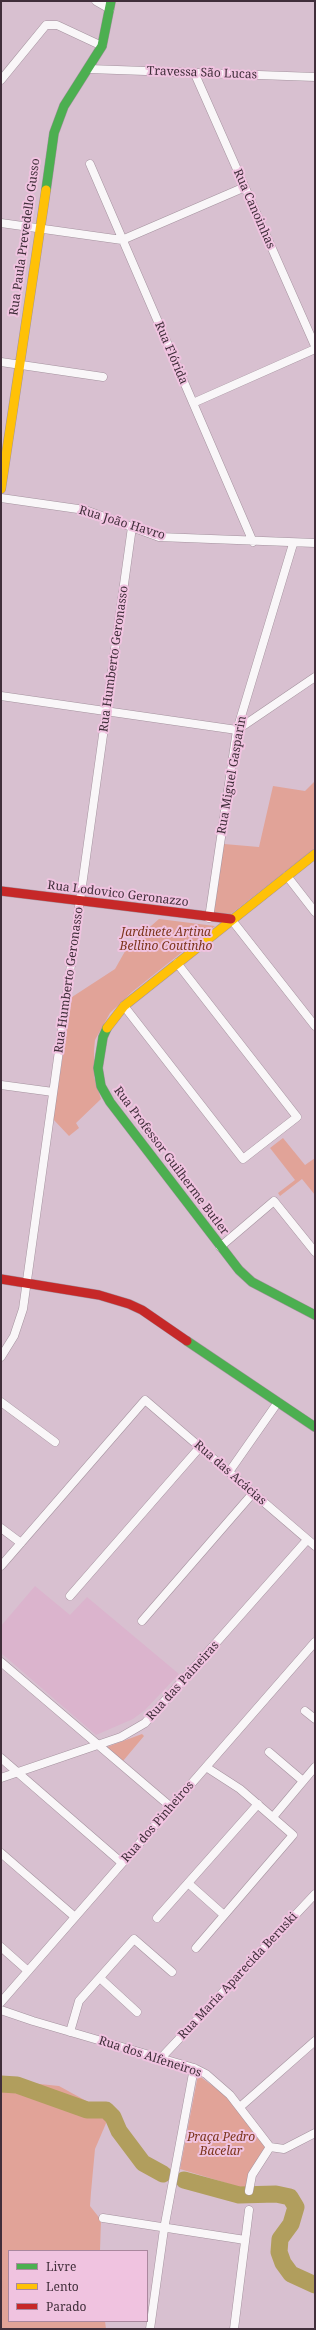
<!DOCTYPE html>
<meta charset="utf-8">
<style>
body{margin:0}
#map{position:relative;width:316px;height:2330px;overflow:hidden;background:#d8c0d0;font-family:"Noto Serif",serif}
canvas{display:block}
.frame{position:absolute;inset:0;border:2px solid #402e3a;pointer-events:none}
.legend{position:absolute;left:8px;top:2250px;width:140px;height:72px;box-sizing:border-box;background:#f0c3e0;border:1px solid #aa879e;margin:0;padding:5px 7px;list-style:none;font-size:12px;color:#402e3a}
.legend li{display:flex;align-items:center;gap:8px;height:20px}
.legend b{width:20px;border:1px solid #aa879e}
</style>
<div id="map">
<canvas width="316" height="2330"></canvas>
<div class="frame"></div>
<ul class="legend">
<li><b style="height:5px;background:#4caf50"></b>Livre</li>
<li><b style="height:5px;background:#ffc107"></b>Lento</li>
<li><b style="height:5px;background:#c62828"></b>Parado</li>
</ul>
</div>
<script>
const ctx = document.querySelector('canvas').getContext('2d');
ctx.lineJoin = 'round';
function paint(path, color) { ctx.fillStyle = color; ctx.fill(path, 'evenodd'); }
const toPath = rows => new Path2D(rows.map(r => 'M' + r).join(''));
function stroke(path, color, width, dash) { ctx.strokeStyle = color; ctx.lineWidth = width; ctx.lineCap = dash ? 'butt' : 'round'; ctx.setLineDash(dash || []); ctx.stroke(path); }
function drawText(font, color, halo, rows, align = 'center') {
  ctx.font = font + ' "Noto Serif",serif'; ctx.lineWidth = 4; ctx.setLineDash([]); ctx.textBaseline = 'middle'; ctx.strokeStyle = halo; ctx.fillStyle = color; for (const [text, x, y, turn = 0] of rows) {
    ctx.save(); ctx.translate(x, y); ctx.rotate((+turn || 0) * Math.PI / 180); ctx.textAlign = isNaN(turn) ? turn : align; if (halo) ctx.strokeText(text, 0, 0); ctx.fillText(text, 0, 0); ctx.restore();
  }
}
paint(toPath([
 [35,1586,70,1615,87,1597,179,1674,145,1710,133,1719,96,1735,1,1653,1,1626]
]), '#dbb4cd');
paint(toPath([
 [315,781,315,848,231,914,214,913,224,844,259,847,273,786,305,791],
 [159,919,215,926,132,992,110,1013,95,1040,94,1051,94,1077,101,1099,76,1123,79,1128,69,1136,53,1119,72,997,115,969,128,946],
 [283,1138,305,1165,315,1158,315,1195,302,1179,280,1196,278,1193,295,1180,270,1148],
 [142,1734,144,1736,123,1761,107,1747],
 [198,2075,225,2095,268,2148,246,2189,180,2169],
 [1,2080,59,2086,110,2114,95,2149,91,2192,90,2206,101,2220,100,2251,9,2251,9,2321,105,2321,106,2329,1,2329]
]), '#e1a398');
stroke(toPath([
 [296,2207,301,2206]
]), '#b19e5d', 3);
stroke(toPath([
 [1,2084,17,2085,87,2110,106,2110,113,2117,119,2131,143,2163,163,2174],
 [184,2180,239,2195,276,2194,290,2197,296,2207,291,2224,280,2239,279,2252,283,2263,291,2274,315,2285]
]), '#b19e5d', 17);
const street = toPath([
 [96,1,110,9],
 [89,69,315,77],
 [194,72,315,346],
 [1,80,46,25,57,25,102,46],
 [90,164,253,542],
 [1,223,122,240,245,187],
 [1,362,103,377],
 [193,403,315,349],
 [1,498,85,510,159,537,315,543],
 [1,696,237,730,315,677],
 [287,876,315,912],
 [209,918,237,730,293,544],
 [231,919,315,1026],
 [124,1006,243,1159,297,1117,177,963],
 [1,1085,53,1092],
 [220,1247,274,1201,315,1252],
 [1,1357,14,1336,23,1309,132,527],
 [1,1402,55,1442],
 [229,1472,278,1402],
 [1,1528,21,1543],
 [1,1566,145,1400,315,1546],
 [70,1596,200,1447],
 [142,1621,253,1493],
 [1,1662,171,1807],
 [305,1711,315,1719],
 [269,1752,303,1781],
 [1,1758,122,1863],
 [1,1778,121,1737,145,1723,307,1540],
 [273,1817,315,1767],
 [1,1853,75,1917],
 [188,1883,224,1915],
 [157,1918,258,1804],
 [1,1947,28,1971],
 [196,1948,293,1835,240,1789,206,1767],
 [100,1978,137,2012],
 [1,2002,315,1642],
 [1,2010,33,2021,194,2068,206,2074,230,2095,270,2147],
 [70,2032,79,2001,134,1939,172,1972],
 [161,2058,315,1894],
 [240,2107,315,2041],
 [270,2147,284,2149,315,2133],
 [249,2191,252,2175,270,2147],
 [103,2218,245,2240],
 [150,2329,164,2229,194,2068],
 [234,2329,249,2210]
]);
const fast = toPath([
 [46,190,54,133,64,106,102,46,111,1],
 [107,1028,103,1037,98,1068,101,1086,110,1102,239,1270,252,1282,315,1315],
 [187,1341,315,1427]
]);
const slow = toPath([
 [1,489,46,190],
 [107,1028,124,1006,315,854]
]);
const jam = toPath([
 [1,891,231,919],
 [1,1279,99,1295,129,1304,142,1310,187,1341]
]);
stroke(street, '#a4929e', 9);
stroke(fast, '#a4929e', 10);
stroke(slow, '#a4929e', 10);
stroke(jam, '#a4929e', 10);
stroke(street, '#f9f6f8', 8);
stroke(fast, '#4caf50', 9);
stroke(slow, '#ffc107', 9);
stroke(jam, '#c62828', 9);
drawText('12px', '#402e3a', '#f0c3e0', [
 ["Travessa São Lucas",202,73,2],
 ["Rua Canoinhas",254,209,66],
 ["Rua Paula Prevedello Gusso",25,237,-82],
 ["Rua Flórida",171,353,67],
 ["Rua João Havro",122,523,17],
 ["Rua Humberto Geronasso",114,659,-82],
 ["Rua Miguel Gasparin",232,775,-80],
 ["Rua Lodovico Geronazzo",118,894,7],
 ["Rua Humberto Geronasso",69,980,-82],
 ["Rua Professor Guilherme Butler",171,1161,53],
 ["Rua das Acácias",230,1473,41],
 ["Rua das Paineiras",183,1681,-48],
 ["Rua dos Pinheiros",158,1822,-49],
 ["Rua Maria Aparecida Beruski",238,1976,-47],
 ["Rua dos Alfeneiros",150,2057,18]
]);
drawText('italic 12px', '#7c351c', '#f0c3e0', [
 ["Jardinete Artina",166,933],
 ["Bellino Coutinho",166,947],
 ["Praça Pedro",221,2138],
 ["Bacelar",221,2152]
]);
</script>
